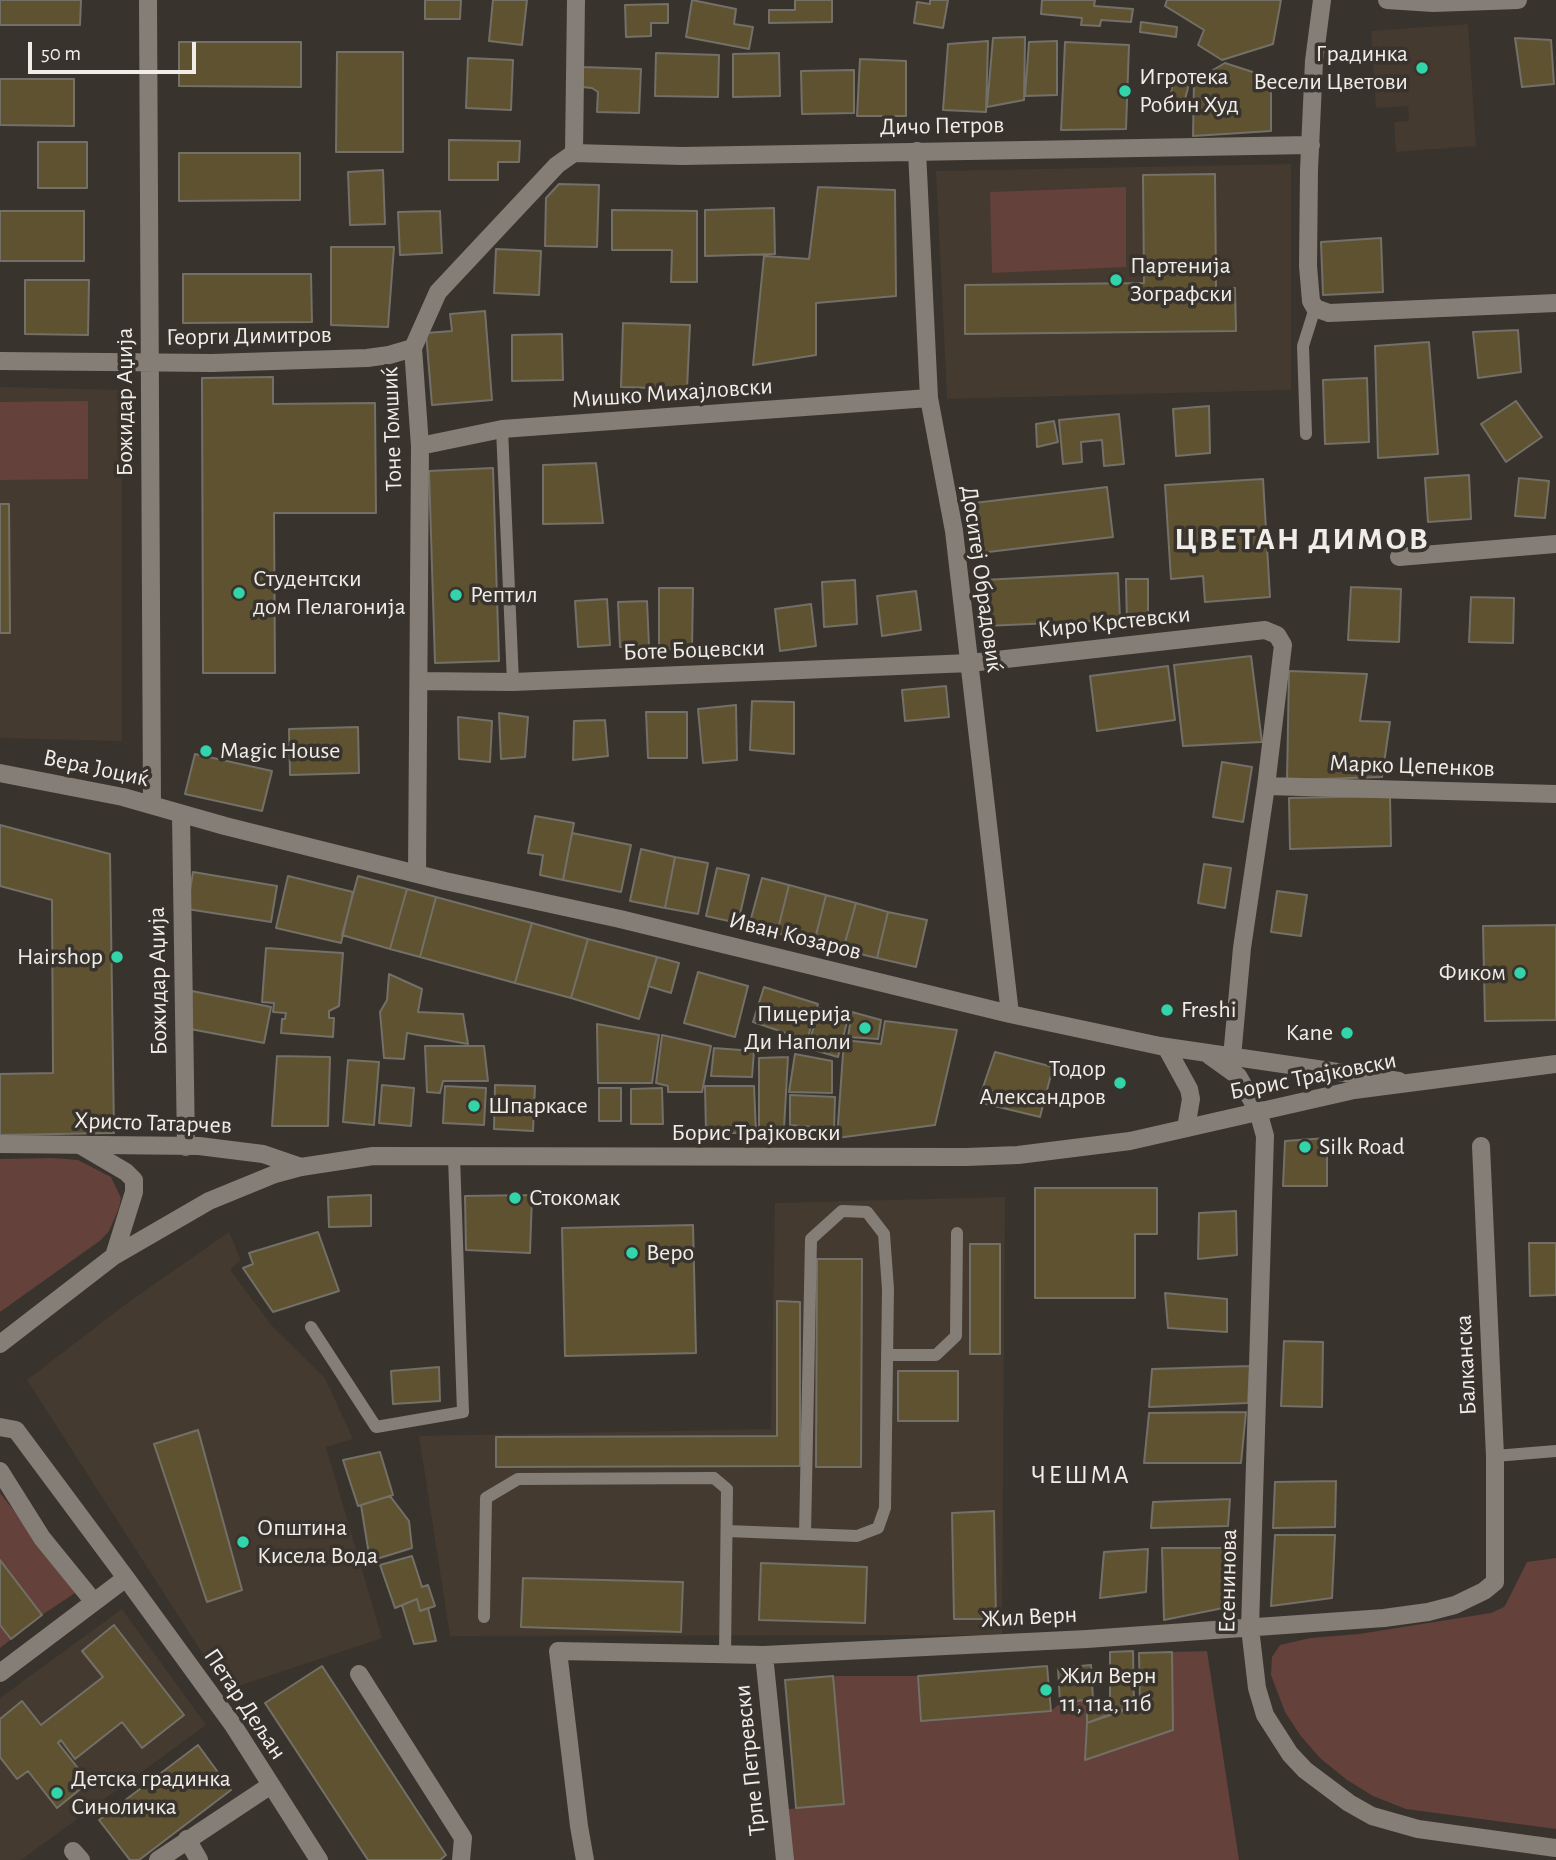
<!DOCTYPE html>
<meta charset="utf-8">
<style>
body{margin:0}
#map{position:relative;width:1556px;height:1860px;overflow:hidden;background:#39332d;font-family:"Alegreya Sans",sans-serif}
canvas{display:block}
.scale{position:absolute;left:28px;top:42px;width:168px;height:32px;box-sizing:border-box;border:4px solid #f0ede9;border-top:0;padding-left:9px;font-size:21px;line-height:24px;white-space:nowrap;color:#f0ede9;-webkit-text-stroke:5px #39332d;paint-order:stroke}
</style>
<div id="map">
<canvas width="1556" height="1860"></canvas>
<div class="scale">50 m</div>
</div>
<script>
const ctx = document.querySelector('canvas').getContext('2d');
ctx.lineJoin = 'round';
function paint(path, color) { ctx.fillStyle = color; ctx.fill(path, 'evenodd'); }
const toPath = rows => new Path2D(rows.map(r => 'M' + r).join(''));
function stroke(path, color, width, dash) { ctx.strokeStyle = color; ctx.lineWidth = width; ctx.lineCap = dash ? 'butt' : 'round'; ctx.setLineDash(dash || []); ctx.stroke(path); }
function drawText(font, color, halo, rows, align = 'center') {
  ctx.font = font + ' "Alegreya Sans",sans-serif'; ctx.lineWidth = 7; ctx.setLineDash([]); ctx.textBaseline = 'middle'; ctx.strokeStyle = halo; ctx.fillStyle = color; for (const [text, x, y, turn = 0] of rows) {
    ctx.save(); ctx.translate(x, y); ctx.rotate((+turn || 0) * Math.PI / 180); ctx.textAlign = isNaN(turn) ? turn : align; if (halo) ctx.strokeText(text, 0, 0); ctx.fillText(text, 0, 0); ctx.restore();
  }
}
paint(toPath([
 [1468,24,1476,146,1396,152,1394,122,1409,121,1408,106,1376,108,1371,31],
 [1291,164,1291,390,947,399,936,171],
 [0,387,122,390,122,741,0,738],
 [1005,1197,1002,1635,450,1636,419,1436,771,1429,775,1203],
 [229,1232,241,1260,230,1270,273,1327,325,1378,353,1439,326,1447,382,1638,226,1690,27,1380,126,1304],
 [122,1609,206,1725,21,1860,0,1860,0,1698]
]), '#443a2f');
paint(toPath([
 [1126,187,1126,267,992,273,990,192],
 [88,401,88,479,0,480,0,402],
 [53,1158,78,1160,111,1177,121,1198,119,1208,109,1231,101,1240,0,1312,0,1159],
 [0,1493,78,1591,42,1615,0,1648],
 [1556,1558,1556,1829,1406,1809,1373,1796,1347,1780,1320,1758,1300,1735,1285,1712,1271,1675,1272,1657,1280,1645,1310,1638,1359,1634,1491,1613,1504,1607,1507,1602,1527,1562],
 [1207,1651,1239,1860,785,1860,780,1810,844,1803,833,1676,918,1676,922,1721,1051,1711,1060,1703,1093,1699,1087,1704,1085,1760,1173,1730,1172,1652]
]), '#64413a');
const building = toPath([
 [0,0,81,0,80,25,0,25,0,0],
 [425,0,461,0,460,19,425,19,425,0],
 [493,0,527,0,522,45,489,41,493,0],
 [692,0,736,9,734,24,753,27,749,49,686,37,692,0],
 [795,0,832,0,832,22,769,23,769,10,795,10,795,0],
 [930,0,948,0,943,28,914,23,917,2,930,4,930,0],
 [1042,0,1095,0,1094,6,1133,9,1131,22,1101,20,1100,26,1081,25,1082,18,1041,14,1042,0],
 [1167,0,1281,0,1273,44,1222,60,1198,45,1204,30,1165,6,1167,0],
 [668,4,668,23,651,23,651,36,626,37,625,5,668,4],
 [1141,22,1177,27,1176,37,1140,32,1141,22],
 [1025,37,1024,100,987,107,993,38,1025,37],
 [1515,38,1551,40,1554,84,1522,87,1515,38],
 [988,41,986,112,943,110,948,44,988,41],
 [1057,41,1057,95,1025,96,1029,42,1057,41],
 [179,42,301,42,301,87,179,86,179,42],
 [1065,42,1129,45,1126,129,1061,130,1065,42],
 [337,52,403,52,403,152,336,152,337,52],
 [656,53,719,55,718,97,655,96,656,53],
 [779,53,780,96,733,97,733,54,779,53],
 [468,58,513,60,511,110,466,108,468,58],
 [860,59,906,61,906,116,857,116,860,59],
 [1225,63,1271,78,1271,131,1193,136,1194,81,1225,63],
 [583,67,641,69,639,113,597,112,598,92,592,88,582,87,583,67],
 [854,70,854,113,802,114,801,71,854,70],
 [0,79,74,79,74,126,0,125,0,79],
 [1174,80,1189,84,1182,111,1167,107,1174,80],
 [449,140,520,141,519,162,498,162,498,180,449,180,449,140],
 [38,142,87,142,87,188,38,188,38,142],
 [179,153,300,153,300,200,179,201,179,153],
 [383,170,385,224,350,225,348,172,383,170],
 [1215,174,1216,289,1235,288,1236,331,965,334,965,285,1144,283,1143,175,1215,174],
 [559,184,599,185,597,247,545,246,546,198,559,184],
 [818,187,895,190,896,296,816,303,816,355,753,365,764,256,809,259,818,187],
 [774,208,775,254,705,256,705,210,774,208],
 [612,210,697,211,697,282,671,282,672,250,612,250,612,210],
 [0,211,84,211,84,261,0,261,0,211],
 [440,211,442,253,400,255,398,212,440,211],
 [1381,238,1383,292,1323,295,1321,242,1381,238],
 [331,247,394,247,388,327,331,325,331,247],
 [496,249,541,251,539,295,494,293,496,249],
 [183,274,311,274,312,322,183,323,183,274],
 [25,280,89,280,88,335,25,334,25,280],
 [485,311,492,400,432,405,426,333,452,331,450,314,485,311],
 [623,323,690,325,687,389,621,387,623,323],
 [1518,330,1521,372,1478,378,1473,332,1518,330],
 [562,334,563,380,512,381,512,335,562,334],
 [1429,342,1438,454,1378,458,1375,346,1429,342],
 [273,377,273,404,375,403,376,513,274,513,275,673,203,673,202,378,273,377],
 [1367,378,1369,442,1325,444,1323,380,1367,378],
 [1516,401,1542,437,1506,462,1481,424,1516,401],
 [1209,406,1210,453,1176,456,1173,409,1209,406],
 [1119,414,1124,464,1104,466,1102,440,1081,442,1082,462,1063,464,1059,420,1119,414],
 [1054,421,1058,442,1037,447,1036,424,1054,421],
 [596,463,603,523,543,524,543,465,596,463],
 [493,468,499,661,435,663,429,471,493,468],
 [1469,475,1471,519,1428,522,1425,478,1469,475],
 [1519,478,1549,481,1545,518,1515,516,1519,478],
 [1263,479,1270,597,1205,602,1203,576,1171,579,1165,485,1263,479],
 [1107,487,1113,537,980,553,974,503,1107,487],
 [0,504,9,504,10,633,0,633,0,504],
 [1118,573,1120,620,985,626,983,580,1118,573],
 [1126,579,1148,579,1148,625,1127,625,1126,579],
 [855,580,857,624,824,627,822,582,855,580],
 [1351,587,1401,589,1399,642,1348,640,1351,587],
 [659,588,693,588,692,649,659,649,659,588],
 [916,591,921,630,882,636,877,596,916,591],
 [1471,597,1514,598,1513,643,1469,642,1471,597],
 [607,599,610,645,578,647,575,601,607,599],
 [647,601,649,646,620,647,618,602,647,601],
 [811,604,816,646,780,651,775,609,811,604],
 [1251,656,1262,742,1183,746,1174,665,1251,656],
 [1168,666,1175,720,1097,731,1090,676,1168,666],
 [1289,671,1367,674,1360,721,1390,722,1382,777,1287,780,1289,671],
 [946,686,949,717,905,721,902,690,946,686],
 [752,701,794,702,794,754,750,750,752,701],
 [736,705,737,760,703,763,698,709,736,705],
 [646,712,687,712,687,758,648,758,646,712],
 [499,713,528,717,525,757,501,759,499,713],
 [458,717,492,721,490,762,459,759,458,717],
 [605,720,608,756,573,760,574,721,605,720],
 [358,727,359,773,290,775,289,729,358,727],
 [195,754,272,771,262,811,185,794,195,754],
 [1222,762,1252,767,1243,822,1213,817,1222,762],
 [1390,796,1391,846,1290,849,1289,798,1390,796],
 [535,816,574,823,563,880,540,875,543,855,528,853,535,816],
 [0,825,110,854,114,1133,0,1135,0,1074,53,1073,52,900,0,886,0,825],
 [572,833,631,845,621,892,563,880,572,833],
 [641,849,675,857,665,908,630,901,641,849],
 [675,857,708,863,698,914,665,908,675,857],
 [1204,864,1231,868,1225,908,1198,903,1204,864],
 [717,868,749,875,738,923,706,916,717,868],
 [193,872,277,886,271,922,187,909,193,872],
 [288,876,353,892,341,943,276,928,288,876],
 [358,876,407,889,390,949,342,935,358,876],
 [762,878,789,885,777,933,749,926,762,878],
 [789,885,826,895,814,943,777,933,789,885],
 [407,889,436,897,420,957,390,949,407,889],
 [1277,891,1307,895,1301,936,1271,932,1277,891],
 [826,895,856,903,843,950,814,943,826,895],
 [436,897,532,923,515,983,420,957,436,897],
 [856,903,888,912,877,958,843,950,856,903],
 [888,912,927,920,916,967,877,958,888,912],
 [532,923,588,939,571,998,515,983,532,923],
 [1556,925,1556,1020,1485,1021,1483,926,1556,925],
 [588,939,657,957,639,1019,571,998,588,939],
 [266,948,343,953,339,1006,329,1011,329,1018,334,1018,333,1037,281,1033,282,1019,285,1019,286,1013,273,1012,274,1003,262,1002,266,948],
 [657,957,679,963,671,993,648,986,657,957],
 [698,972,748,986,735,1037,684,1023,698,972],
 [389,974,422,989,418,1012,463,1014,468,1044,407,1033,404,1059,384,1058,380,1012,387,1000,389,974],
 [764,987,818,1004,807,1040,753,1022,764,987],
 [192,991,271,1007,264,1043,185,1028,192,991],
 [820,1008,848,1018,838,1057,807,1048,820,1008],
 [852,1012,881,1020,878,1039,848,1037,852,1012],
 [885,1021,957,1030,935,1125,837,1138,844,1040,881,1044,885,1021],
 [597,1024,659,1035,652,1083,598,1083,597,1024],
 [662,1035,711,1046,702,1092,668,1092,668,1086,656,1083,662,1035],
 [425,1046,484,1046,488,1081,443,1081,440,1093,427,1092,425,1046],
 [714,1048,754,1051,752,1077,711,1076,714,1048],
 [995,1052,1053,1067,1040,1117,978,1102,995,1052],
 [795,1054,832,1061,832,1093,789,1092,795,1054],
 [277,1056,330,1057,328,1126,272,1126,277,1056],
 [788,1057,784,1128,759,1128,759,1058,788,1057],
 [348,1060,379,1062,374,1125,343,1122,348,1060],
 [382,1085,414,1088,411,1126,379,1123,382,1085],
 [495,1085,535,1086,533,1131,494,1129,495,1085],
 [445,1086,486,1088,484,1125,443,1123,445,1086],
 [705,1086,754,1086,756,1133,706,1133,705,1086],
 [599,1088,621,1088,621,1121,599,1121,599,1088],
 [662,1088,663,1124,631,1124,631,1089,662,1088],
 [790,1095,835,1097,834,1129,790,1125,790,1095],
 [1327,1138,1327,1186,1283,1186,1285,1141,1327,1138],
 [1035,1188,1157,1188,1157,1234,1135,1234,1135,1298,1035,1298,1035,1188],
 [371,1195,371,1226,329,1227,328,1197,371,1195],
 [532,1195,530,1253,466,1250,465,1196,532,1195],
 [1236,1211,1237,1255,1198,1259,1199,1213,1236,1211],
 [693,1225,696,1353,565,1356,562,1228,693,1225],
 [318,1232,339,1291,273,1312,243,1268,253,1264,249,1253,318,1232],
 [1529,1243,1556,1243,1556,1295,1530,1296,1529,1243],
 [970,1244,1000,1244,1000,1354,970,1354,970,1244],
 [817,1259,862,1259,861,1467,816,1467,817,1259],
 [1165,1293,1227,1299,1227,1332,1168,1328,1165,1293],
 [777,1301,800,1302,800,1466,496,1467,496,1437,777,1436,777,1301],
 [1284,1341,1323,1342,1322,1407,1281,1406,1284,1341],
 [1250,1366,1248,1403,1149,1407,1152,1369,1250,1366],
 [439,1367,440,1401,393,1404,391,1371,439,1367],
 [898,1371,958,1371,958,1421,898,1421,898,1371],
 [1246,1412,1241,1463,1144,1463,1149,1413,1246,1412],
 [198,1430,242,1590,207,1602,154,1444,198,1430],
 [380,1452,393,1495,358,1506,343,1460,380,1452],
 [1336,1481,1335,1527,1273,1528,1275,1482,1336,1481],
 [390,1496,409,1521,412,1548,370,1561,361,1505,390,1496],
 [1230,1499,1228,1526,1151,1528,1153,1502,1230,1499],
 [994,1511,996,1619,954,1619,952,1513,994,1511],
 [1275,1535,1335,1535,1332,1598,1271,1606,1275,1535],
 [1162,1548,1236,1548,1233,1606,1164,1620,1162,1548],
 [1148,1549,1146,1592,1100,1598,1104,1552,1148,1549],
 [412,1556,422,1587,428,1585,435,1606,420,1611,417,1599,395,1608,380,1565,412,1556],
 [0,1560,42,1615,11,1639,0,1625,0,1560],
 [761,1563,867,1567,865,1623,759,1620,761,1563],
 [523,1578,683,1582,681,1632,521,1627,523,1578],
 [417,1599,420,1611,428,1608,436,1641,414,1644,402,1605,417,1599],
 [114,1625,184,1715,142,1748,122,1722,75,1759,61,1740,58,1743,89,1782,57,1808,28,1771,17,1779,0,1757,0,1719,22,1701,41,1725,103,1677,82,1651,114,1625],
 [1133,1651,1134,1705,1087,1723,1087,1704,1110,1698,1110,1652,1133,1651],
 [1172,1652,1173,1730,1085,1760,1087,1723,1140,1705,1139,1653,1172,1652],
 [1091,1665,1093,1699,1060,1703,1058,1668,1091,1665],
 [322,1666,446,1855,440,1860,368,1860,265,1703,322,1666],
 [1047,1666,1051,1711,921,1721,918,1676,1047,1666],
 [833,1676,844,1804,796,1808,785,1680,833,1676],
 [198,1745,231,1790,139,1860,130,1860,99,1820,198,1745]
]);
paint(building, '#5f5231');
stroke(building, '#737068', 2);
stroke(toPath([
 [502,429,513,682],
 [1306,434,1303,346,1315,308],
 [311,1327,376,1427,463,1412,454,1157],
 [887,1355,936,1355,956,1336,957,1233],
 [1495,1456,1556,1451],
 [727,1531,857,1536,878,1528,885,1508,888,1289,884,1234,867,1212,842,1211,811,1239,805,1534],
 [484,1617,486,1498,518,1479,714,1478,727,1489,725,1655]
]), '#857e77', 12);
stroke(toPath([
 [148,0,152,804],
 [1322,0,1314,61,1309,170,1308,266,1311,301,1315,308,1329,313,1556,303],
 [917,151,929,398,954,531,1010,1014],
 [574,153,682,156,1311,145],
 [0,361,212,363,367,358,389,355,413,348],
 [420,446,502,429,929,398],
 [1399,557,1556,544],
 [420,681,513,682,970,663,1265,630,1277,635,1283,645,1266,786],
 [0,773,123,797,225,826,445,881,620,919,1010,1014,1160,1046,1399,1081],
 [181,814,186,1147],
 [417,874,420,446,413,348,438,292,557,165,574,153,576,0],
 [1166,1047,1189,1089,1191,1099,1186,1128],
 [1210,1056,1238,1076,1258,1111,1265,1136,1250,1628,1257,1688,1265,1715,1290,1754,1305,1770,1349,1803,1372,1816,1418,1829,1556,1848],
 [1232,1057,1242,948,1266,786,1556,794],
 [0,1144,199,1146,263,1154,301,1167],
 [0,1427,16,1430,126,1578,233,1725,319,1860],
 [0,1471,42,1538,94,1602],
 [764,1655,785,1860],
 [0,1673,126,1578],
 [359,1674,463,1838,461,1860],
 [187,1839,199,1860],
 [73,1851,81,1860],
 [158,1860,271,1785],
 [585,1860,579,1826,558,1651,764,1655,1087,1639,1384,1618,1428,1612,1455,1605,1484,1591,1495,1582,1495,1456,1481,1146]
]), '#857e77', 18);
stroke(toPath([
 [1387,0,1433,3,1518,0],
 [80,1145,126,1172,134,1180,134,1192,114,1256],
 [0,1344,114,1256,209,1201,275,1174,301,1167,373,1156,966,1157,1018,1155,1130,1141,1354,1090,1556,1064]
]), '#857e77', 18);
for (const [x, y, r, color] of [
 [1422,68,7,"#32d4a9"],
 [1125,91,7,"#32d4a9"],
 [1116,280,7,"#32d4a9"],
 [239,593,7,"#32d4a9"],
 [456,595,7,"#32d4a9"],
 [206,751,7,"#32d4a9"],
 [117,957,7,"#32d4a9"],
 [1520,973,7,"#32d4a9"],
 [1167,1010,7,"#32d4a9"],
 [865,1028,7,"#32d4a9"],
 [1347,1033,7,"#32d4a9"],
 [1120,1083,7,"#32d4a9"],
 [474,1106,7,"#32d4a9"],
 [1305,1147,7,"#32d4a9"],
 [515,1198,7,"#32d4a9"],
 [632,1253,7,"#32d4a9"],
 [243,1542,7,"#32d4a9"],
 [1046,1690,7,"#32d4a9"],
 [57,1793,7,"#32d4a9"]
]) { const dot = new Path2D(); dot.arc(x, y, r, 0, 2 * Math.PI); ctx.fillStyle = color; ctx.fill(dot); stroke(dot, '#39332d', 2.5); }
drawText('24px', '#f0ede9', '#39332d', [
 ["Градинка",1408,54,"right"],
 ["Весели Цветови",1408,82,"right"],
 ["Игротека",1139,77],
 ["Робин Худ",1139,105],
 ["Партенија",1130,266],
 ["Зографски",1130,294],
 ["Студентски",253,579],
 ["дом Пелагонија",253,607],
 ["Рептил",470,595],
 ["Magic House",220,751],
 ["Hairshop",103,957,"right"],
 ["Фиком",1506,973,"right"],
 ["Freshi",1181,1010],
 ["Пицерија",851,1014,"right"],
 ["Ди Наполи",851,1042,"right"],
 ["Kane",1333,1033,"right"],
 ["Тодор",1106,1069,"right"],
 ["Александров",1106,1097,"right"],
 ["Шпаркасе",488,1106],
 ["Silk Road",1319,1147],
 ["Стокомак",529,1198],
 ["Веро",646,1253],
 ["Општина",257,1528],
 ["Кисела Вода",257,1556],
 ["Жил Верн",1060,1676],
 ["11, 11а, 11б",1060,1704],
 ["Детска градинка",71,1779],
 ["Синоличка",71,1807]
], 'left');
drawText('24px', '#f0ede9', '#39332d', [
 ["Дичо Петров",942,126,-1],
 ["Георги Димитров",249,336,-1],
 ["Мишко Михајловски",672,393,-4],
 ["Божидар Аџија",125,402,-90],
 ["Тоне Томшиќ",392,429,-92],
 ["Доситеј Обрадовиќ",982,579,82],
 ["Киро Крстевски",1114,622,-6],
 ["Боте Боцевски",694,650,-2],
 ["Марко Цепенков",1412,766,2],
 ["Вера Јоциќ",96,768,12],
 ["Иван Козаров",795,936,14],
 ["Божидар Аџија",158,981,-91],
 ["Борис Трајковски",1313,1076,-11],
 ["Христо Татарчев",153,1123,2],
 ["Борис Трајковски",756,1133],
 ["Балканска",1466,1365,-93],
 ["Есенинова",1228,1581,-89],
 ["Жил Верн",1029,1617,-3],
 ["Петар Дељан",245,1704,56],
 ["Трпе Петревски",750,1760,-96]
]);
ctx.letterSpacing = '2px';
drawText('26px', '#f0ede9', '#39332d', [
 ["ЧЕШМА",1081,1475]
]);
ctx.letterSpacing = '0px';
ctx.letterSpacing = '2px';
drawText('bold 32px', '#f0ede9', '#39332d', [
 ["ЦВЕТАН ДИМОВ",1302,539]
]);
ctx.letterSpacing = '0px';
</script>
